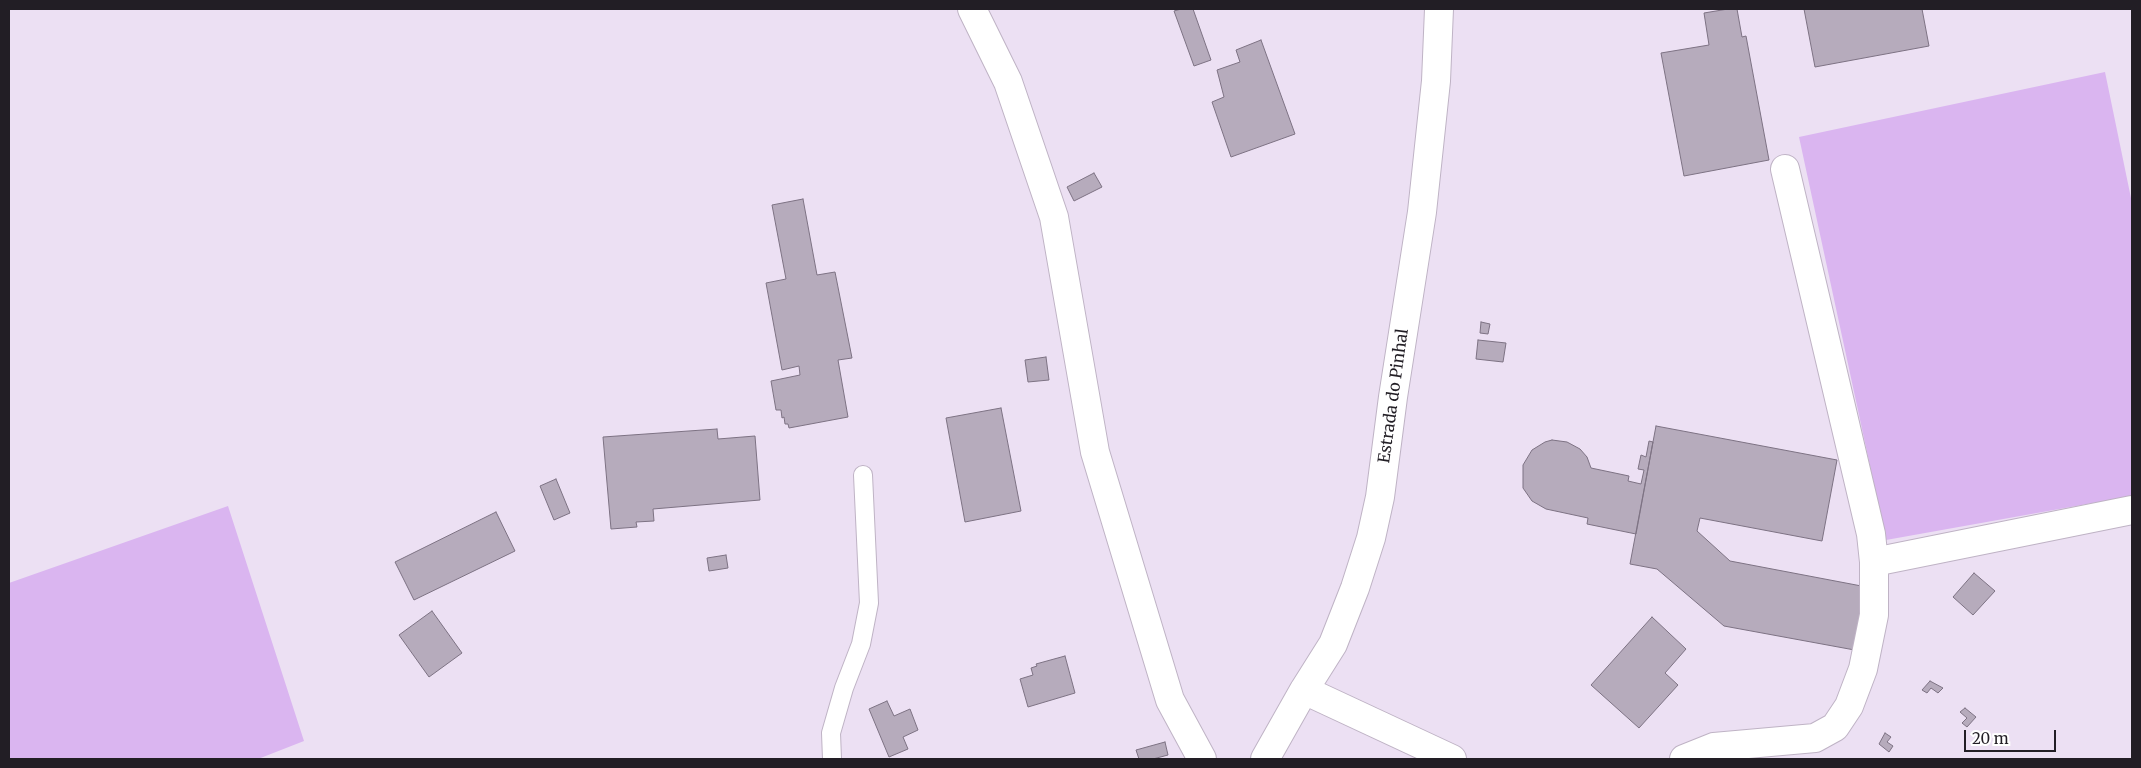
<!DOCTYPE html>
<style>
body{margin:0}
#map{position:relative;width:2141px;height:768px;overflow:hidden;background:#ece0f3;font-family:Merriweather,serif}
canvas{display:block}
.frame{position:absolute;inset:0;border:10px solid #221e25;pointer-events:none}
.scale{position:absolute;left:1964px;top:730px;width:92px;height:22px;box-sizing:border-box;border:2px solid #221e25;border-top:0;padding-left:6px;font-size:15px;line-height:18px;white-space:nowrap;color:#221e25;-webkit-text-stroke:4px #fff;paint-order:stroke}
</style>
<div id="map">
<canvas width="2141" height="768"></canvas>
<div class="frame"></div>
<div class="scale">20 m</div>
</div>
<script>
const ctx = document.querySelector('canvas').getContext('2d');
ctx.lineJoin = 'round';
function paint(path, color) { ctx.fillStyle = color; ctx.fill(path, 'evenodd'); }
const toPath = rows => new Path2D(rows.map(r => 'M' + r).join(''));
function stroke(path, color, width, dash) { ctx.strokeStyle = color; ctx.lineWidth = width; ctx.lineCap = dash ? 'butt' : 'round'; ctx.setLineDash(dash || []); ctx.stroke(path); }
function drawText(font, color, halo, rows, align = 'center') {
  ctx.font = font + ' Merriweather,serif'; ctx.lineWidth = 4; ctx.setLineDash([]); ctx.textBaseline = 'middle'; ctx.strokeStyle = halo; ctx.fillStyle = color; for (const [text, x, y, turn = 0] of rows) {
    ctx.save(); ctx.translate(x, y); ctx.rotate((+turn || 0) * Math.PI / 180); ctx.textAlign = isNaN(turn) ? turn : align; if (halo) ctx.strokeText(text, 0, 0); ctx.fillText(text, 0, 0); ctx.restore();
  }
}
paint(toPath([
 [2105,72,2132,203,2132,496,1886,540,1799,137],
 [228,506,304,741,258,759,9,759,9,583]
]), '#dab5f0');
const building = toPath([
 [1181,9,1193,9,1211,60,1194,66,1174,11,1181,9],
 [1728,9,1737,9,1742,37,1746,36,1769,160,1684,176,1661,53,1709,45,1704,13,1728,9],
 [1804,9,1922,9,1929,46,1815,67,1804,9],
 [1261,40,1295,134,1231,157,1212,102,1224,97,1217,70,1240,62,1236,50,1261,40],
 [1094,173,1102,187,1074,201,1067,187,1094,173],
 [803,199,817,275,835,272,852,358,838,360,848,417,789,428,788,424,785,424,784,417,782,418,781,410,776,410,771,381,800,375,799,366,782,370,766,283,786,279,772,205,803,199],
 [1481,322,1490,324,1488,334,1480,333,1481,322],
 [1478,340,1506,343,1503,362,1476,359,1478,340],
 [1046,357,1049,380,1028,382,1025,360,1046,357],
 [1001,408,1021,511,965,522,946,418,1001,408],
 [1656,426,1837,460,1822,541,1700,518,1697,531,1730,561,1872,588,1860,651,1724,626,1657,569,1630,564,1656,426],
 [717,429,718,439,755,436,760,500,653,509,654,521,636,522,637,527,611,529,603,437,717,429],
 [1552,440,1567,442,1580,449,1587,457,1591,468,1629,476,1628,481,1641,484,1644,470,1638,469,1641,455,1646,457,1649,441,1653,442,1636,534,1587,524,1588,518,1546,509,1532,501,1523,488,1523,465,1532,450,1545,442,1552,440],
 [556,479,570,513,554,520,540,486,556,479],
 [496,512,515,551,414,600,395,562,496,512],
 [726,555,728,568,709,571,707,558,726,555],
 [1974,573,1995,591,1973,615,1953,597,1974,573],
 [432,611,462,653,429,677,399,635,432,611],
 [1652,617,1686,649,1665,673,1678,685,1639,728,1591,685,1652,617],
 [1065,656,1075,693,1028,707,1020,679,1033,675,1031,668,1037,666,1036,664,1065,656],
 [1930,681,1943,688,1938,693,1931,688,1927,693,1922,690,1930,681],
 [887,701,894,716,910,709,918,730,903,737,908,749,889,757,869,709,887,701],
 [1965,708,1976,717,1967,727,1962,723,1967,718,1960,712,1965,708],
 [1885,733,1891,737,1887,742,1893,746,1889,752,1879,744,1885,733],
 [1165,742,1168,755,1153,759,1139,759,1136,750,1165,742]
]);
paint(building, '#b6abbc');
stroke(building, '#7d7283', 1);
const lane = toPath([
 [832,759,831,733,844,688,861,644,869,603,863,475]
]);
const street = toPath([
 [972,9,1008,82,1054,217,1095,452,1170,700,1202,759],
 [1874,562,2132,510],
 [1304,690,1452,759],
 [1265,759,1304,690,1333,644,1355,588,1371,538,1380,497,1393,397,1422,212,1436,81,1439,9],
 [1684,759,1714,747,1815,738,1835,727,1849,706,1863,669,1874,615,1874,562,1871,534,1785,169]
]);
stroke(lane, '#bfb3c5', 20);
stroke(street, '#bfb3c5', 30);
stroke(lane, '#fff', 18);
stroke(street, '#fff', 28);
drawText('16px', '#221e25', '#fff', [
 ["Estrada do Pinhal",1394,396,-82]
]);
</script>
